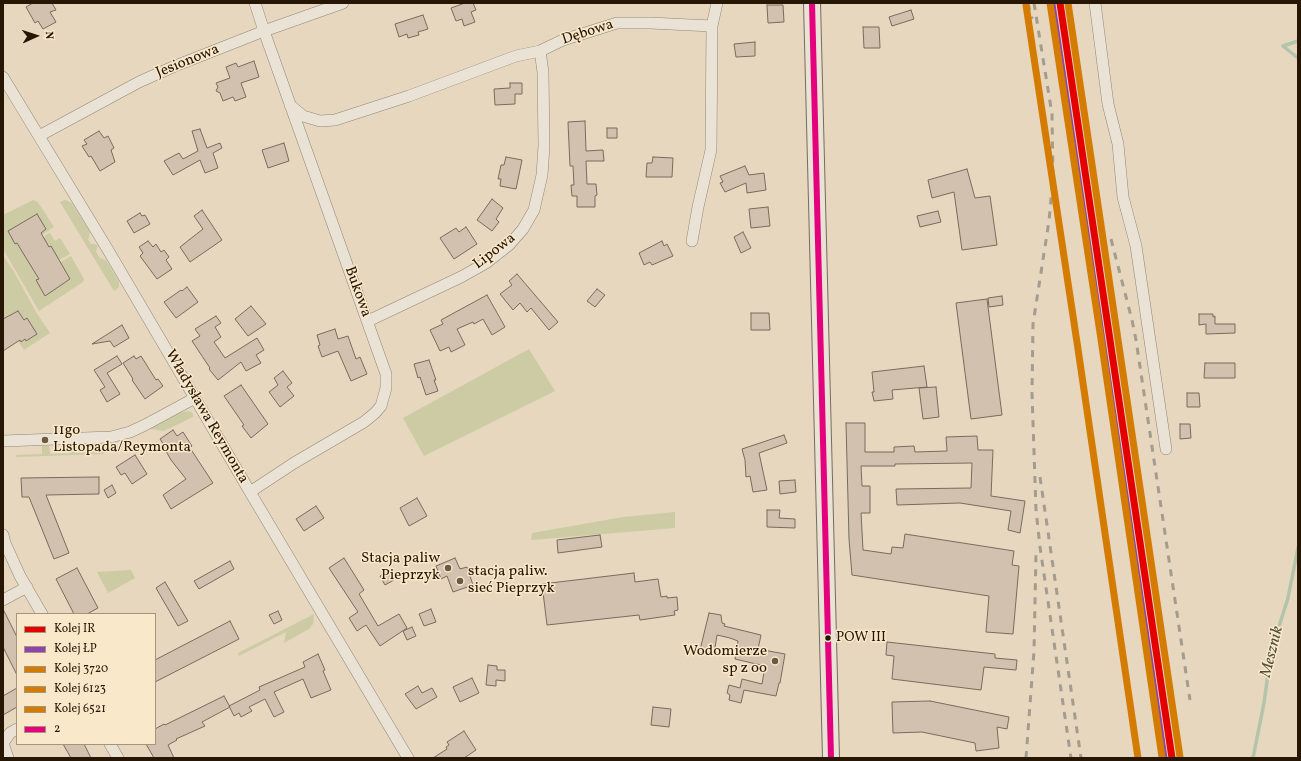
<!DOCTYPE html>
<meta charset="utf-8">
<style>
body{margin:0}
#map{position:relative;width:1301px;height:761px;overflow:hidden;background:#e6d7be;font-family:Vollkorn,serif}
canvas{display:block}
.frame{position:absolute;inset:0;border:4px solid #261603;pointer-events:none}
.legend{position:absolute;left:16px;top:613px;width:140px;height:132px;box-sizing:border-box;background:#f9e8ca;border:1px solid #a5947a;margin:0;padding:5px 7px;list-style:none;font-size:12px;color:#261603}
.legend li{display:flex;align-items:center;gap:8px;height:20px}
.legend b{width:20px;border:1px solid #a5947a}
.north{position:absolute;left:16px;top:16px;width:40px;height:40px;-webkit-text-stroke:3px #f9e8ca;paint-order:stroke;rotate:87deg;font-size:11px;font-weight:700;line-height:16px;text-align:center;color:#261603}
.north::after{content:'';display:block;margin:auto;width:14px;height:18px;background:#261603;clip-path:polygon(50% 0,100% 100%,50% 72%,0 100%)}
</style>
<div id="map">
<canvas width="1301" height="761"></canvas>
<div class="frame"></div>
<ul class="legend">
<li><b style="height:5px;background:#e50000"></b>Kolej IR</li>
<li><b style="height:5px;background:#8e44ad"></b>Kolej ŁP</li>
<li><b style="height:5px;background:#d47c01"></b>Kolej 3720</li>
<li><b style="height:5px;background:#d47c01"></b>Kolej 6123</li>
<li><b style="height:5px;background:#d47c01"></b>Kolej 6521</li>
<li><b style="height:5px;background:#e5007d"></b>2</li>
</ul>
<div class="north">N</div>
</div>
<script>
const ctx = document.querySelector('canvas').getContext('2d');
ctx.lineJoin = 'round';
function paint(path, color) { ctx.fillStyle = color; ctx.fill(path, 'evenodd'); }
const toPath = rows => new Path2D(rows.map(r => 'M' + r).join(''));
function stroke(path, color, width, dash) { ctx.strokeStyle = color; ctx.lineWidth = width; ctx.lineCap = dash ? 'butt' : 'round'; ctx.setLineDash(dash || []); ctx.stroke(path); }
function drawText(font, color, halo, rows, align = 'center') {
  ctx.font = font + ' Vollkorn,serif'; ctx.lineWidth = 3; ctx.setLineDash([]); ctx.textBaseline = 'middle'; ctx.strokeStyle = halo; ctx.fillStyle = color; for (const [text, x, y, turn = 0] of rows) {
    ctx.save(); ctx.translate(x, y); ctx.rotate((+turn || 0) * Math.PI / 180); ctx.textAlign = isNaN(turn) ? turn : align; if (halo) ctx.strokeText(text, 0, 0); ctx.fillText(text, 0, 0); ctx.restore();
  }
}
paint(toPath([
 [33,200,38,202,54,227,42,235,40,233,46,229,37,214,8,231,23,253,24,252,39,279,36,281,45,295,70,279,61,263,62,261,71,256,84,279,83,282,39,311,3,249,3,215],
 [65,200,72,203,90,232,89,237,88,239,91,244,93,244,98,245,96,252,100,258,106,260,119,282,119,287,114,291,60,202],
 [50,233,55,241,60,238,70,254,59,260,48,248,44,238,45,237,45,235],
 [4,257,13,270,36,312,50,333,24,350,18,341,20,340,21,342,25,339,24,320,18,311,3,319,3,258],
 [529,349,555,391,424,456,403,418],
 [188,411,193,413,193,417,164,431,150,429,177,414,183,412],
 [102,443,106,445,107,449,105,453,102,454,16,457,16,455,42,454,42,446,49,446,50,454,71,453,71,445,76,445,76,453,102,452],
 [675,512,675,528,531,540,532,533,623,517],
 [131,570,135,578,108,593,97,572],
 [314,614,313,624,309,629,284,643,286,632,239,656,238,653]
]), '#cdcba4');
stroke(toPath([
 [1298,41,1283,46,1298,58],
 [1253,758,1264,703,1271,652,1288,598,1298,548]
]), '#b4c4ac', 3.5);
const building = toPath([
 [33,3,52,3,56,10,50,12,56,22,43,29,38,21,35,23,26,7,33,3],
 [465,3,473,3,476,10,471,12,475,22,464,26,462,19,456,21,451,8,465,3],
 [767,5,783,5,784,22,768,23,767,5],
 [911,10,914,19,892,26,889,17,911,10],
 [423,15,428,29,418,32,419,35,408,38,407,34,399,37,395,24,423,15],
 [863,27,879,27,880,48,864,48,863,27],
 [755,42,755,56,736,57,734,44,755,42],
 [254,61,259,77,241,83,246,97,235,101,233,97,223,101,220,93,216,91,218,87,216,83,230,78,226,67,236,63,238,67,254,61],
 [510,83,522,83,522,94,515,94,515,104,495,105,494,89,510,88,510,83],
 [585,121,586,151,603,150,604,161,586,161,587,184,596,184,597,195,595,196,595,207,577,207,577,196,572,196,571,185,574,185,573,166,570,166,568,122,585,121],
 [607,128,617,128,617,138,607,138,607,128],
 [200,129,207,148,220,143,222,148,213,153,218,168,205,173,200,160,173,175,164,161,179,153,183,159,198,151,192,131,200,129],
 [99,131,104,138,108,136,114,148,111,150,115,162,100,171,91,156,89,157,82,146,87,144,84,140,99,131],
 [284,143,289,161,268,168,262,150,284,143],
 [506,157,522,160,516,189,500,186,501,179,498,179,501,165,504,165,506,157],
 [653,157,673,158,672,177,646,177,647,163,652,163,653,157],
 [745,166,749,175,764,173,766,190,747,193,746,183,725,192,720,183,723,182,720,176,745,166],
 [967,169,975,198,990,196,997,245,962,250,954,192,932,198,928,180,967,169],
 [492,199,503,208,496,219,499,222,492,231,477,220,492,199],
 [768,207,770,226,751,228,749,209,768,207],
 [202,210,222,240,190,262,180,247,203,229,194,216,202,210],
 [938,211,941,222,920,227,917,216,938,211],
 [140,213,142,216,145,215,150,224,134,233,127,221,140,213],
 [37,214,46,229,41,233,49,247,51,246,70,279,45,296,36,280,39,279,23,253,17,243,15,244,8,231,37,214],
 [466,227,477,244,454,259,440,238,456,228,459,232,466,227],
 [743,232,751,248,741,253,734,237,743,232],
 [148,241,153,247,156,244,161,252,164,250,169,257,166,260,172,269,157,279,140,256,143,253,139,247,148,241],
 [662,241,664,246,667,244,673,256,652,265,650,262,644,265,639,253,662,241],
 [517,274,558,322,549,330,531,308,527,312,520,303,513,310,500,294,512,285,509,281,517,274],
 [187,287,198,302,176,318,164,302,181,290,182,291,187,287],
 [597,289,605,295,595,307,587,301,597,289],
 [487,295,505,327,492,335,483,319,474,324,473,322,457,329,465,345,451,352,449,347,440,351,430,330,443,324,441,320,487,295],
 [1002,296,1003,305,989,307,988,298,1002,296],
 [987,299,1002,415,971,419,956,303,987,299],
 [251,306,266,324,248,336,235,319,251,306],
 [18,311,24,320,27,318,37,334,26,341,25,339,21,342,20,340,3,351,3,319,18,311],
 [751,313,769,313,770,330,751,330,751,313],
 [1199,314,1213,314,1213,317,1215,316,1215,324,1235,324,1235,333,1206,334,1206,324,1199,325,1199,314],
 [216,316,221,323,215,327,221,337,214,342,225,358,257,338,264,350,256,355,261,363,246,371,241,362,218,380,209,369,210,368,192,341,200,336,195,329,216,316],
 [122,325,129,338,114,347,110,341,92,344,122,325],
 [335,329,338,339,348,336,356,359,360,357,367,374,351,381,338,351,322,357,318,346,320,345,317,335,335,329],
 [117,356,122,364,107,373,120,394,107,402,100,390,105,387,94,370,117,356],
 [134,356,136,359,141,356,156,380,158,379,163,386,145,399,132,380,133,379,123,363,134,356],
 [429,360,436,380,434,380,438,391,426,395,420,377,418,378,414,364,429,360],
 [1205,363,1235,363,1235,378,1204,378,1205,363],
 [924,366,927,387,892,390,893,399,874,401,872,392,874,392,872,372,924,366],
 [283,371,292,383,287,387,294,396,280,407,269,392,278,385,274,378,283,371],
 [241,385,268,424,251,438,242,426,244,425,224,396,241,385],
 [936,387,939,417,923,419,919,388,936,387],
 [1187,393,1199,393,1200,407,1187,407,1187,393],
 [846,423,865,423,865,452,894,452,894,447,914,446,915,452,947,451,946,437,977,436,978,450,993,450,991,496,1025,501,1020,533,1008,530,1011,511,960,503,897,505,896,489,971,488,972,463,895,464,895,466,861,466,862,486,870,486,870,513,861,513,863,550,891,554,892,547,903,548,905,534,1014,551,1012,565,1019,566,1013,634,986,632,989,596,852,575,849,539,846,423],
 [1180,424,1190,424,1191,438,1180,439,1180,424],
 [173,430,177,436,183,432,192,446,190,448,213,483,171,509,163,495,186,479,171,460,163,446,164,445,160,439,173,430],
 [784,435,787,443,759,453,767,490,753,492,750,476,746,477,745,460,742,449,784,435],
 [135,455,147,474,132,484,125,473,121,475,116,467,135,455],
 [99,477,99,494,46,495,69,553,54,559,29,497,22,497,21,478,99,477],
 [795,480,796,492,780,494,779,481,795,480],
 [112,485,116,493,108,498,104,490,112,485],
 [417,498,427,516,409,526,400,508,417,498],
 [316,506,324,518,304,531,296,519,316,506],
 [767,510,780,510,779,518,795,519,795,528,767,527,767,510],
 [600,535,602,547,558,553,557,540,600,535],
 [344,558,364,590,359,594,378,626,399,614,407,628,380,646,366,625,357,631,349,618,358,612,329,568,344,558],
 [455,558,460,569,467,567,473,585,453,592,447,576,441,579,436,566,455,558],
 [230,561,234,569,199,589,194,581,230,561],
 [77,568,98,608,87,614,74,614,56,579,77,568],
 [389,571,394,580,385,585,380,576,389,571],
 [634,573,635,582,658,579,661,597,667,596,667,598,677,597,678,610,674,611,675,615,640,620,639,615,547,625,542,584,634,573],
 [165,582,188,621,178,626,156,588,165,582],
 [3,609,17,637,17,675,3,647,3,609],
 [431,609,436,622,424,626,419,614,431,609],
 [278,611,282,620,274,624,269,615,278,611],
 [709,613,721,615,722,623,725,624,724,626,761,635,758,649,785,654,780,683,779,683,776,696,744,690,741,703,729,700,730,695,727,693,729,685,740,688,742,679,762,684,765,666,735,659,738,641,730,638,717,635,714,654,700,650,709,613],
 [230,621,239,639,155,682,155,660,230,621],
 [412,627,416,636,407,640,403,631,412,627],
 [887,642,995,654,995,658,1017,660,1016,670,984,667,981,690,892,679,894,656,886,655,887,642],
 [318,654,325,670,323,671,331,690,311,698,303,679,274,692,284,712,274,717,265,699,249,707,252,711,241,717,239,713,234,716,229,706,260,690,259,687,305,667,303,662,318,654],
 [488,665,497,666,497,670,505,670,505,681,496,680,496,686,486,685,488,665],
 [472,678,479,693,460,702,453,687,472,678],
 [418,686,422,693,432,688,437,697,416,709,405,694,418,686],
 [17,688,17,707,3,715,3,696,17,688],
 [224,696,230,707,202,722,205,726,176,739,177,740,168,745,174,758,154,758,146,744,155,744,155,729,164,724,165,725,224,696],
 [930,701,1009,717,1007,729,997,727,999,748,976,751,975,743,922,732,893,733,892,702,930,701],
 [653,707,671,709,669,727,651,725,653,707],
 [464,731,476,750,464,758,433,758,447,749,446,747,449,745,447,742,464,731],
 [63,744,84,744,91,758,71,758,63,744]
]);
paint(building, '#d3c1b0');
stroke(building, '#766c5d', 1);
const minor = toPath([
 [1095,3,1108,104,1118,144,1123,197,1136,246,1166,449],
 [712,26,717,3],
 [3,77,108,250,250,492,408,758],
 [290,105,303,116,320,121,335,120,409,96,516,56,540,51,563,40,617,23,650,23,712,26,711,150,698,207,692,241],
 [39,136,139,82,175,66,264,31,343,3],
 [368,321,461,277,486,263,509,245,523,229,534,210,542,175,544,146,543,72,540,51],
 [3,441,111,437,130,432,145,425,195,398],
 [250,492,294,463,364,422,375,413,381,406,386,388,386,374,264,31,255,3],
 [3,535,5,543,20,576,42,614],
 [3,600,27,587],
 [110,744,118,758],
 [8,758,3,743,10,733,17,729]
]);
const secondary = toPath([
 [812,3,831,758]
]);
stroke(minor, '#918776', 12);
stroke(secondary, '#766c5d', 18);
stroke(minor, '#e9e2d5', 11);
stroke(secondary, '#e9e2d5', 16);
stroke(toPath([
 [1028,3,1032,19],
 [1034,3,1052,114,1053,178,1049,221,1033,324,1032,393,1036,510,1040,547,1071,758],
 [1069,3,1095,179],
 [1111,239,1132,320,1136,340,1190,700],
 [1040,477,1081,758],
 [1026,758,1034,651,1036,553]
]), '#a39c90', 3, [7, 7]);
stroke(toPath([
 [812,3,831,758]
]), '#e5007d', 6);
stroke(toPath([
 [1060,3,1172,758]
]), '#e50000', 7);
stroke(toPath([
 [1052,4,1164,758]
]), '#8e44ad', 7);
stroke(toPath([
 [1068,3,1180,757]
]), '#d47c01', 7);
stroke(toPath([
 [1050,3,1102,346,1162,757]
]), '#d47c01', 7);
stroke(toPath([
 [1026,5,1078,349,1138,758]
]), '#d47c01', 7);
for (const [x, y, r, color] of [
 [45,440,4,"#695a44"],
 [448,568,4,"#695a44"],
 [460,581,4,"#695a44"],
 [828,638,3.5,"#261603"],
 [775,661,4,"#695a44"]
]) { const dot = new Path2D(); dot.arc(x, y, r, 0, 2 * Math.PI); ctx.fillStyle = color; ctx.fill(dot); stroke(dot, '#f9e8ca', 1.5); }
drawText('14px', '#261603', '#f9e8ca', [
 ["POW III",836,638]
], 'left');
drawText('15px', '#261603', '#f9e8ca', [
 ["Dębowa",588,33,-18],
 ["Jesionowa",188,62,-22],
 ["Lipowa",495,252,-38],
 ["Bukowa",357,292,70],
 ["Władysława Reymonta",206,417,60]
]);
drawText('15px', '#261603', '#f9e8ca', [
 ["11go",53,431],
 ["Listopada/Reymonta",53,448],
 ["Stacja paliw",440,559,"right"],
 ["Pieprzyk",440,576,"right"],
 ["stacja paliw.",468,572],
 ["sieć Pieprzyk",468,589],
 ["Wodomierze",767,652,"right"],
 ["sp z oo",767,669,"right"]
], 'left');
drawText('italic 16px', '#50503c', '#f9e8ca', [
 ["Mesznik",1273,652,-76]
]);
</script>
